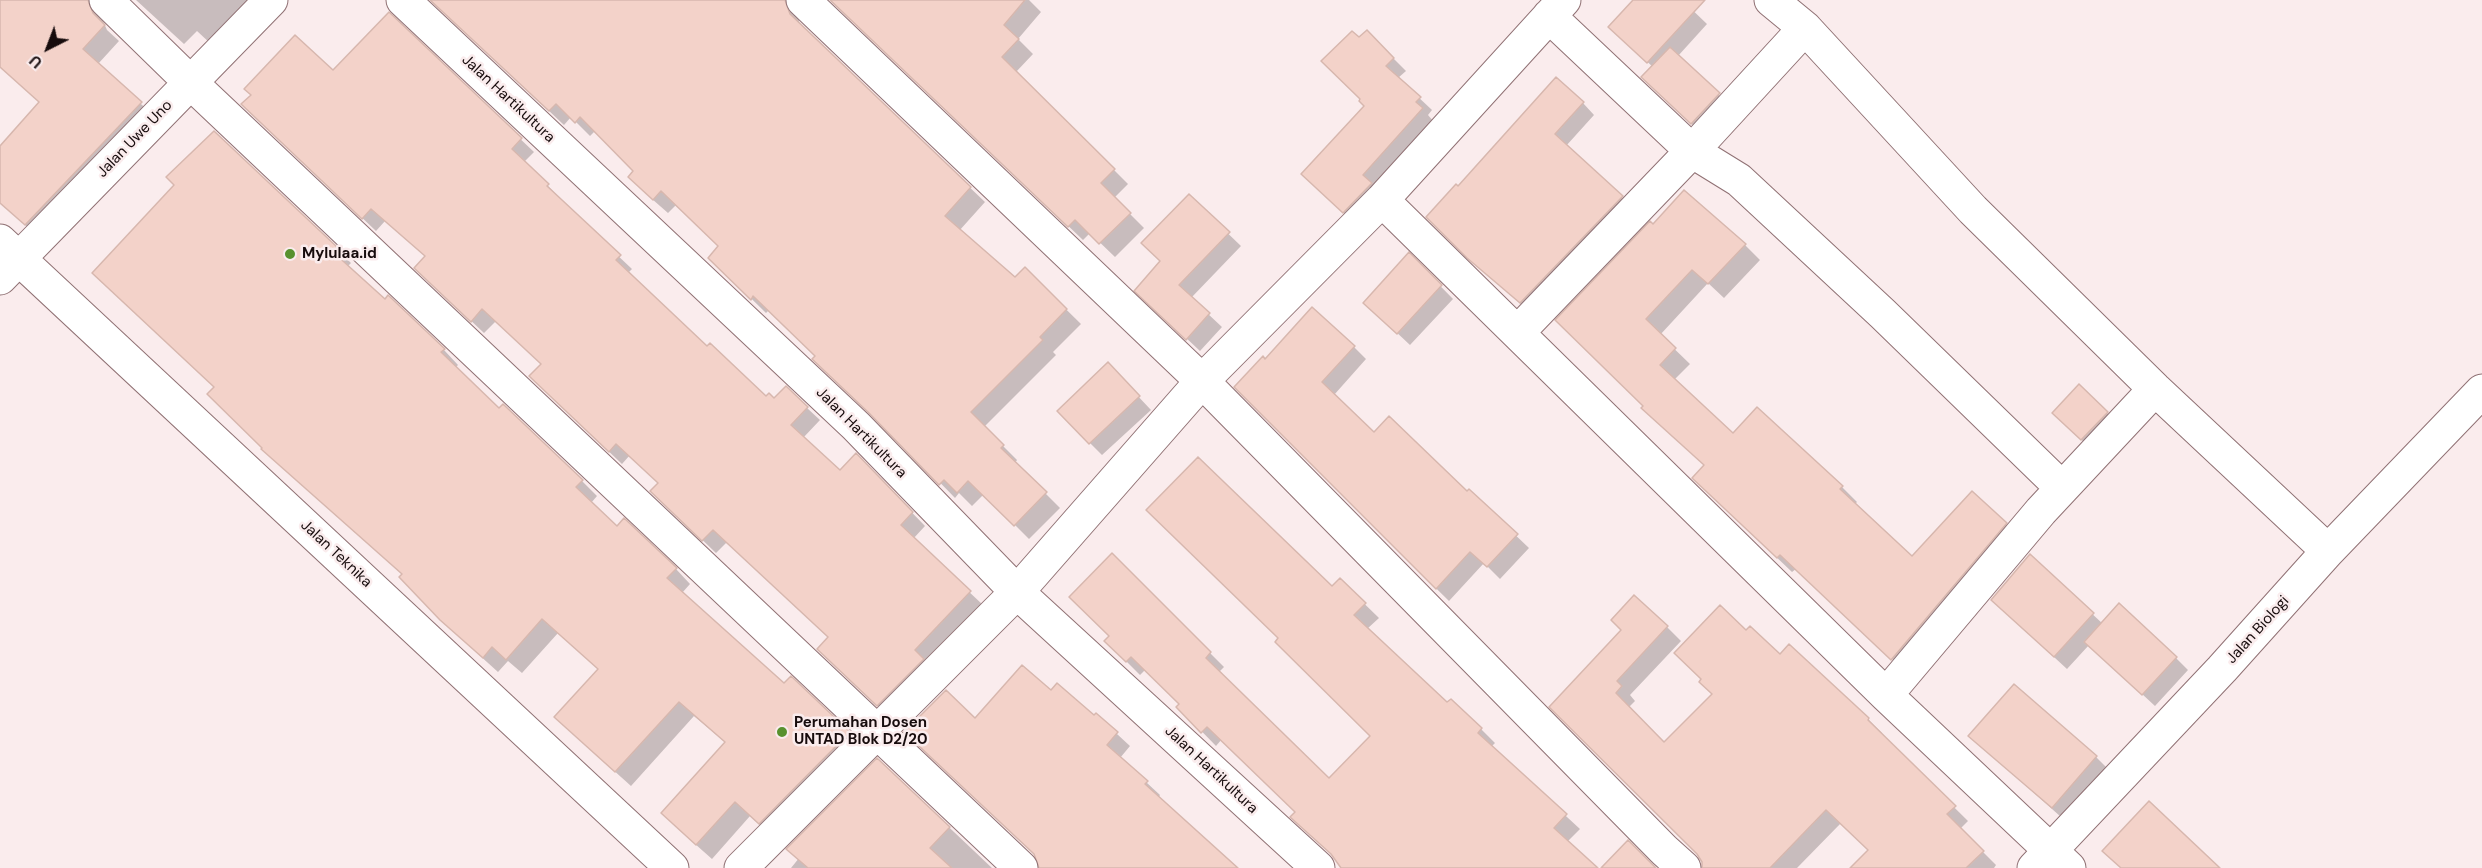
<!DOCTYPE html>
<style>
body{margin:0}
#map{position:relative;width:2482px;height:868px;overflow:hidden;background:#faeced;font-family:"DM Sans",sans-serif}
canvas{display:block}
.north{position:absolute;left:18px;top:18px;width:60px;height:60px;-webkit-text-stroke:4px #faeced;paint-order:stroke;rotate:222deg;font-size:16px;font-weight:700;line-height:24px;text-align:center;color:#170c0d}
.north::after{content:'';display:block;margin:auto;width:21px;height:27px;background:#170c0d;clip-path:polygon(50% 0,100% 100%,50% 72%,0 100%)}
</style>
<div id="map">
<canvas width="2482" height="868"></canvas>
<div class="north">U</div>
</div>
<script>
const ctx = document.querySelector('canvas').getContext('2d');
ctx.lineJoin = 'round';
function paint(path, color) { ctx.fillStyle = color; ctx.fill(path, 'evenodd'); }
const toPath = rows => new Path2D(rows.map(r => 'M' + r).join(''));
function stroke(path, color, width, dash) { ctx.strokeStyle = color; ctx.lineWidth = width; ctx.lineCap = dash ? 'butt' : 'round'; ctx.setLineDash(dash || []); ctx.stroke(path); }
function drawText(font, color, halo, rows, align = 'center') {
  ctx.font = font + ' "DM Sans",sans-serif'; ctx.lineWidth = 5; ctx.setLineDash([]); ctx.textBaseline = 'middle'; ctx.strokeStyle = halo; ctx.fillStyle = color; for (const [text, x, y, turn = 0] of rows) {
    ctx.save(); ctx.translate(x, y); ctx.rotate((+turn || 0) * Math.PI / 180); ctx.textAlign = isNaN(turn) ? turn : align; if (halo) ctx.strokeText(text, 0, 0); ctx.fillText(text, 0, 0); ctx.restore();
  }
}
paint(toPath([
 [0,0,81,0,103,21,107,30,119,41,98,64,156,118,41,239,0,203,0,148,40,103,0,66],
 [136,0,253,0,212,45,197,31,184,44],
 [431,0,806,0,799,11,799,22,803,28,985,202,959,231,1015,279,1025,269,1081,324,1053,352,1056,355,984,427,1017,460,1015,463,1060,508,1029,539,984,494,972,506,959,493,955,498,817,356,769,310,766,313,710,258,720,246,677,204,668,213,644,192,635,171,595,131,590,136,571,117,564,125],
 [831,0,1029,0,1041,12,1018,39,1033,54,1016,72,1128,184,1114,198,1144,228,1115,257,1090,233,1083,240],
 [1635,0,1682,0,1707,24,1678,56,1729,105,1702,134,1654,88,1653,67,1622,39],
 [389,14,534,152,524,162,560,198,559,200,632,269,628,273,707,348,766,398,807,408,820,420,803,438,840,472,856,455,925,526,913,539,983,605,890,717,831,662,829,638,727,542,716,553,665,504,660,483,630,455,622,464,543,389,542,364,496,321,484,333,429,281,426,257,385,221,376,231,256,117,333,72],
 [1367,32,1406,71,1398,78,1432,110,1428,115,1434,122,1356,224,1315,187,1366,106,1359,39],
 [1583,103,1594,115,1566,146,1633,209,1532,314,1481,269,1458,188],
 [214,133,351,263,347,267,444,350,458,365,455,368,499,410,503,406,582,481,597,496,591,503,617,528,676,569,690,584,682,593,784,685,791,678,864,748,774,838,750,816,712,859,677,828,726,743,694,716,631,786,571,732,599,670,558,633,522,673,508,661,498,672,457,635,403,575,278,464,176,185],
 [1189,196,1241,246,1191,298,1222,327,1200,351,1149,303,1162,262],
 [1745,245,1760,260,1724,298,1708,283,1660,335,1690,364,1674,380,1733,435,1757,409,1842,487,1857,502,1855,504,1912,558,2005,524,2020,539,1907,673,1796,569,1792,572,1709,493,1705,466,1557,320],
 [1409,254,1453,299,1410,345,1378,315],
 [1354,347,1366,359,1334,395,1374,434,1467,493,1469,491,1529,548,1500,579,1484,563,1449,601,1385,538,1265,361],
 [1120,377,1151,410,1102,455,1090,443],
 [2107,413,2119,425,2095,452,2066,426],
 [1112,555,1224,667,1219,672,1329,780,1372,736,1332,588,1340,580,1379,618,1367,629,1448,705,1451,701,1481,729,1495,743,1491,747,1580,829,1567,842,1595,868,1343,868,1297,813,1222,739,1216,746,1178,707,1181,705,1145,670,1140,675,1106,641,1111,636],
 [2030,556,2103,624,2176,658,2188,670,2155,706,2089,645,2067,669,2005,612],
 [1667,627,1681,641,1630,695,1635,701,1629,707,1664,744,1713,695,1746,632,1780,656,1789,646,1868,719,1882,733,1881,735,1968,821,1960,829,1996,865,1994,868,1871,868,1869,850,1841,823,1797,868,1704,868,1703,861,1698,853,1552,707],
 [1051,692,1094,717,1096,715,1117,734,1130,746,1120,758,1160,795,1158,798,1236,868,1041,868,976,721],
 [1970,736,2096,757,2114,775,2070,825],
 [878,760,992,868,791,868]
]), '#0003');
const building = toPath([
 [0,0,88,0,93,13,105,25,83,49,142,102,25,225,0,203,0,146,39,102,0,67,0,0],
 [430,0,785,0,790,14,971,187,945,216,1015,277,1025,267,1067,309,1040,337,1043,340,971,412,1004,445,1001,448,1047,492,1014,526,968,481,957,493,944,480,939,485,869,413,812,359,815,356,753,296,751,300,708,258,718,246,661,191,653,200,628,177,633,171,580,117,575,123,556,104,549,111,430,0],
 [830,0,1025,0,1004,25,1019,39,1002,57,1115,169,1101,183,1131,213,1099,244,1075,220,1068,227,830,0],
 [1633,0,1705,0,1647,63,1608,27,1633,0],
 [389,12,522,138,512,149,549,184,547,186,621,255,616,260,707,346,710,343,766,396,769,393,774,398,786,386,808,407,791,425,840,470,856,453,913,512,901,525,971,591,915,650,924,659,877,706,817,649,828,637,713,530,702,541,650,491,658,483,616,444,609,452,529,376,541,364,482,309,471,322,414,268,425,256,371,209,362,219,241,104,251,95,244,89,295,35,333,70,389,12],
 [1367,30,1394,58,1386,66,1421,97,1416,102,1423,108,1363,175,1372,183,1343,213,1301,174,1364,106,1359,101,1360,99,1321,61,1352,31,1359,37,1367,30],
 [1670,47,1720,93,1691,124,1641,77,1670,47],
 [1556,77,1584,102,1555,134,1623,196,1520,303,1467,258,1426,217,1456,184,1458,186,1556,77],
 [214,131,337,247,333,252,385,299,388,295,445,349,441,352,499,408,503,404,583,480,576,487,617,526,624,518,677,568,667,578,784,683,791,676,850,732,759,824,735,802,696,845,661,813,725,742,679,702,615,772,554,717,598,669,542,619,506,660,492,647,483,658,440,620,399,577,402,574,261,449,262,448,207,394,214,387,92,273,174,185,166,177,214,131],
 [1684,190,1746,244,1708,284,1692,270,1646,319,1676,348,1660,365,1733,433,1757,407,1843,486,1840,489,1912,556,1972,491,2007,523,1891,660,1780,555,1777,558,1692,478,1704,465,1641,408,1643,406,1555,320,1650,221,1653,224,1684,190],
 [1189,194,1230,232,1179,285,1210,313,1186,340,1134,291,1160,261,1141,243,1189,194],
 [1409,252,1442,285,1397,334,1363,303,1409,252],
 [1312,307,1355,346,1322,382,1374,432,1389,416,1467,491,1469,489,1518,534,1487,567,1470,552,1436,589,1234,387,1263,356,1265,359,1312,307],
 [1108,362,1140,396,1089,444,1057,411,1108,362],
 [2079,384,2108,412,2081,440,2052,413,2079,384],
 [1198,457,1332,586,1340,578,1366,603,1354,615,1447,702,1451,699,1482,728,1478,733,1567,814,1554,828,1598,868,1341,868,1331,854,1290,817,1295,812,1207,727,1201,733,1176,707,1179,704,1131,657,1126,662,1104,641,1109,636,1069,597,1112,553,1211,652,1206,658,1329,778,1370,736,1275,642,1278,638,1146,510,1198,457],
 [2030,554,2094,613,2054,657,1991,600,2030,554],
 [1634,595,1668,626,1617,681,1622,686,1616,693,1664,742,1712,694,1699,682,1701,679,1674,653,1720,605,1746,630,1750,626,1780,654,1789,644,1869,718,1868,720,1956,806,1947,814,1984,851,1966,868,1850,868,1868,850,1826,810,1770,868,1702,868,1702,862,1697,854,1549,707,1621,630,1611,620,1634,595],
 [2119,603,2177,657,2142,695,2084,642,2119,603],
 [1022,665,1051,690,1057,683,1094,715,1096,713,1118,732,1107,745,1148,781,1145,784,1238,868,1039,868,1034,854,904,732,946,690,975,718,1022,665],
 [2014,684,2097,756,2052,808,1968,736,2014,684],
 [877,758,950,827,930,848,952,868,808,868,786,849,877,758],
 [2149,801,2220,868,2121,868,2102,851,2149,801],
 [1628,840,1656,868,1601,868,1628,840]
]);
paint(building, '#f3d2c9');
stroke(building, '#d7b7ae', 1.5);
const minor = toPath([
 [106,0,190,82,1021,868],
 [403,0,856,426,1017,592,1318,868],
 [803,0,1202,381,1664,850,1684,868],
 [1771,0,1805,28,1973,210,2155,389,2328,551],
 [1549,16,1692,151,1739,180,1883,314,2062,488],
 [1382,200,1886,695,2069,868],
 [0,241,672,868],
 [0,278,271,0],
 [1518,332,1692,151,1805,28],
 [1886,695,2041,511,2155,389],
 [741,868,1017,592,1202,381,1382,200,1564,0],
 [2034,868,2222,669,2328,551,2482,391]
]);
stroke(minor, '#907174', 35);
stroke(minor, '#fff', 33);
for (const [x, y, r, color] of [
 [290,254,6,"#58912e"],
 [782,732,6,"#58912e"]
]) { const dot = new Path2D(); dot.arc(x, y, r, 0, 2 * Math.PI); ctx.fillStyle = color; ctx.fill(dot); stroke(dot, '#faeced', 2); }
drawText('15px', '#170c0d', '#faeced', [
 ["Jalan Hartikultura",508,99,43],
 ["Jalan Uwe Uno",135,139,-46],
 ["Jalan Hartikultura",861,433,45],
 ["Jalan Teknika",336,554,43],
 ["Jalan Biologi",2258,630,-48],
 ["Jalan Hartikultura",1211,770,43]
]);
drawText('bold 15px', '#170c0d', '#faeced', [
 ["Mylulaa.id",302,254],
 ["Perumahan Dosen",794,723],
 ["UNTAD Blok D2/20",794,740]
], 'left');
</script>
